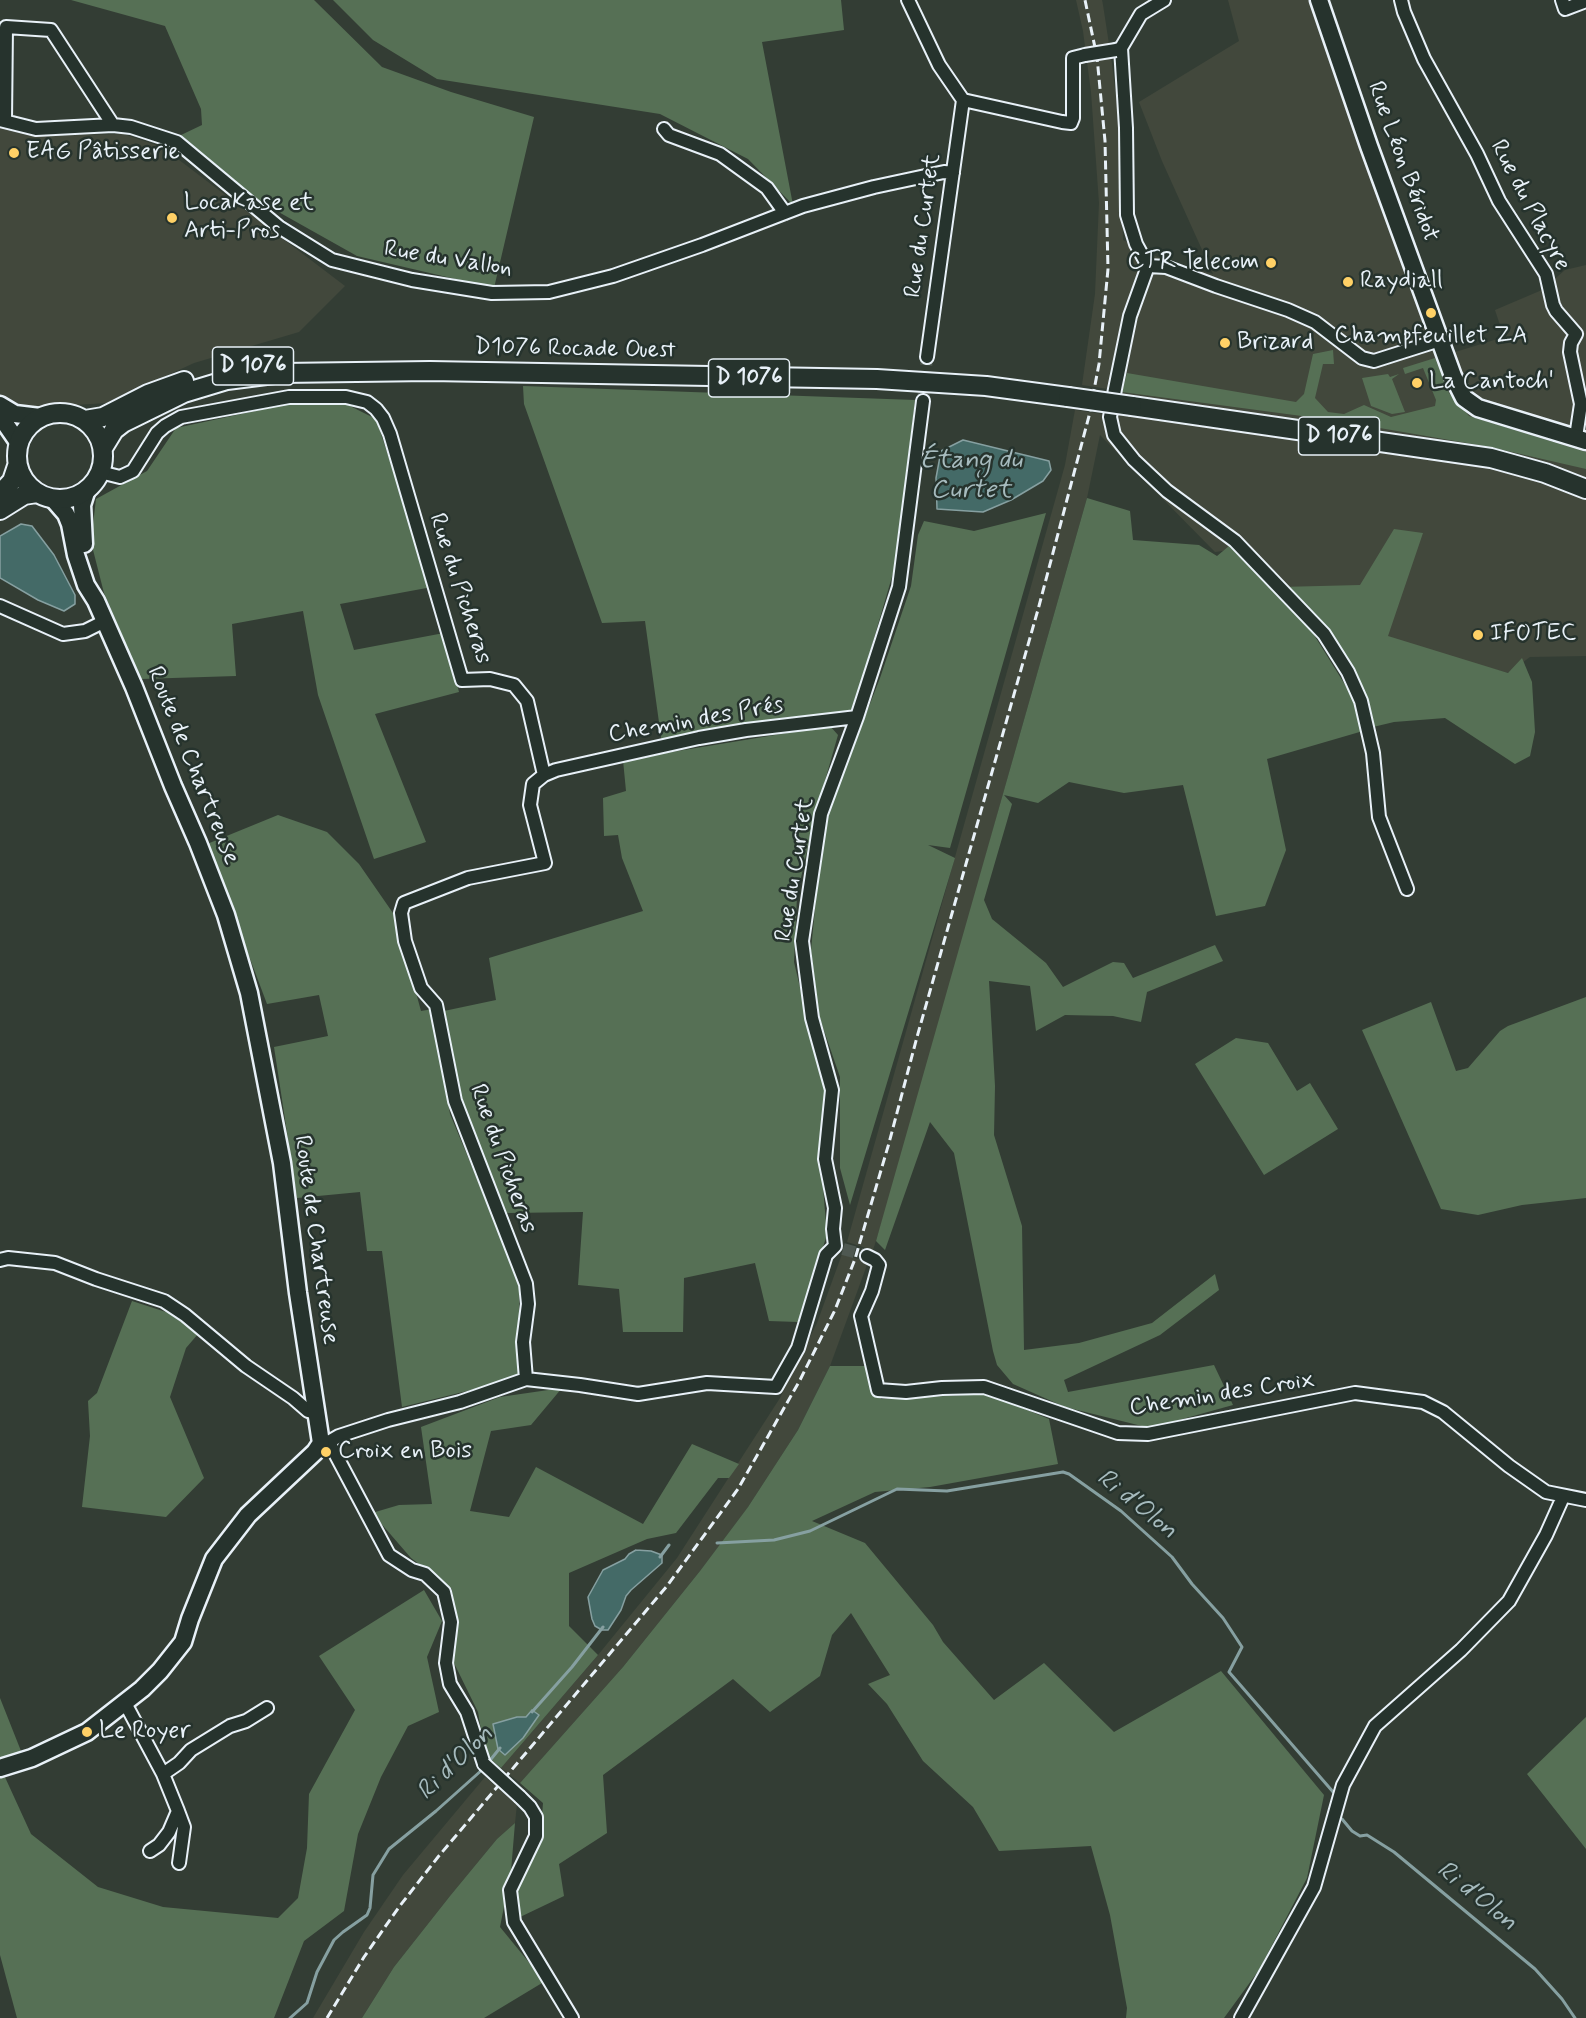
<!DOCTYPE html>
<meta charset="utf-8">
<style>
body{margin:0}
canvas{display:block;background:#333d34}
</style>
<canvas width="1586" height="2018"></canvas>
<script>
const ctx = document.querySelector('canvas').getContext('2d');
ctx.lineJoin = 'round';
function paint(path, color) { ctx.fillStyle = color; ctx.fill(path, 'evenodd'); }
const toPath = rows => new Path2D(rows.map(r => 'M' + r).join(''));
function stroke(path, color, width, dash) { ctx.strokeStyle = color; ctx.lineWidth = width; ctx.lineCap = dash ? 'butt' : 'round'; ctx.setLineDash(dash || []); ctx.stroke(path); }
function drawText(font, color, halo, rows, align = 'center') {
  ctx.font = font + ' Mynerve,sans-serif'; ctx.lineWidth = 5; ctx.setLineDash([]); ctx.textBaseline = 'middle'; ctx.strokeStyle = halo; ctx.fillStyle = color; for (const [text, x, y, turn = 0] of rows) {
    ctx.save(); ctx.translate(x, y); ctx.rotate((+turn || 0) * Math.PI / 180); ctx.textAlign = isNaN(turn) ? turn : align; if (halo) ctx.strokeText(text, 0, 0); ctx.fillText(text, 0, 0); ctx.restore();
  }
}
paint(toPath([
 [1076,0,1102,0,1103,5,1112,64,1120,130,1123,240,1168,262,1213,274,1162,161,1139,102,1239,41,1228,0,1315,0,1381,203,1452,353,1504,337,1495,310,1542,290,1565,270,1586,265,1586,656,1530,657,1508,673,1385,639,1278,589,1231,550,1215,552,1100,435,1087,498,1003,794,907,1143,873,1250,847,1242,1065,465,1075,410,1103,414,1108,389,1082,385,1095,294,1099,203,1091,92,1083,31],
 [0,128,31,136,123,134,162,147,345,286,299,332,194,363,107,403,26,408,2,398,0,396],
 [842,1254,868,1262,830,1366,798,1430,748,1507,700,1571,623,1667,520,1783,501,1768,598,1655,677,1558,780,1398,817,1323],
 [485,1777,517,1804,515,1823,497,1839,450,1896,394,1967,362,2018,313,2018,364,1932,403,1875]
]), '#42483c');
paint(toPath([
 [71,0,314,0,382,67,451,92,534,117,494,288,357,256,259,201,181,135,202,125,201,109,165,26],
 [333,0,841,0,844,30,762,42,793,205,748,159,660,114,437,79,373,40],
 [1333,350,1334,364,1323,364,1315,398,1328,412,1344,414,1364,405,1391,417,1435,406,1436,400,1423,368,1405,374,1403,368,1435,358,1449,393,1469,416,1586,452,1586,469,1490,447,1339,421,1122,392,1127,373,1296,402,1304,394,1313,354],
 [1388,374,1390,377,1399,374,1392,379,1405,412,1392,414,1371,406,1362,378],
 [523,386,915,400,896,563,853,710,662,744,645,621,602,623,524,404],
 [288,404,346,404,376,419,432,587,340,604,354,650,444,633,459,692,375,714,426,842,374,859,318,695,303,611,232,624,236,676,141,679,104,593,91,542,96,499,147,471,176,428],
 [1087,498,1130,511,1133,540,1199,545,1217,556,1235,541,1280,587,1360,585,1394,529,1423,533,1388,636,1508,673,1522,658,1532,682,1535,732,1530,756,1515,764,1445,718,1394,722,1373,727,1346,663,1285,601,1311,630,1352,696,1363,731,1267,759,1286,850,1265,906,1216,916,1183,785,1124,793,1069,782,1038,803,1004,795,1012,804,984,900,992,919,1046,963,1063,987,1113,962,1124,963,1133,978,1215,945,1223,961,1147,992,1141,1022,1113,1016,1065,1015,1036,1031,1030,986,989,981,995,1086,994,1135,1022,1226,1024,1350,1079,1343,1152,1323,1215,1274,1219,1290,1160,1335,1064,1380,1068,1392,1214,1365,1233,1405,1150,1428,1065,1407,1013,1384,997,1365,993,1351,954,1153,930,1122,885,1250,876,1241],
 [1046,513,950,848,928,845,955,858,850,1205,840,1168,840,1077,819,1016,811,950,823,826,880,678,911,586,918,535,924,521,974,531],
 [830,726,838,735,814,819,797,896,794,962,825,1093,820,1152,827,1235,798,1322,769,1321,755,1263,684,1278,683,1332,623,1332,619,1289,578,1285,583,1212,507,1213,463,1122,444,1011,496,1000,489,958,643,911,622,858,618,835,604,836,603,798,626,791,623,760],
 [278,815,327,832,359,864,395,916,421,1011,433,1009,450,1114,519,1280,520,1378,402,1407,382,1251,367,1251,360,1192,297,1198,274,1047,328,1036,319,995,267,1004,207,844],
 [1586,997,1586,1198,1522,1205,1478,1215,1441,1209,1362,1030,1431,1002,1456,1071,1468,1068,1500,1031,1508,1026],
 [1236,1038,1268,1043,1297,1091,1310,1083,1338,1129,1264,1175,1195,1064],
 [132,1301,169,1313,198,1334,186,1348,170,1397,204,1478,166,1517,82,1507,90,1436,88,1401,97,1393],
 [830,1366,866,1366,881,1399,988,1394,1049,1419,1058,1464,930,1487,875,1492,812,1521,865,1543,933,1625,943,1642,994,1700,1044,1663,1114,1732,1221,1671,1324,1795,1307,1878,1259,1970,1224,2018,1126,2018,1127,2008,1110,1915,1091,1846,999,1851,973,1807,923,1761,887,1704,868,1684,890,1675,851,1613,832,1635,820,1676,770,1712,733,1679,603,1775,607,1833,559,1864,564,1896,518,1918,516,1891,541,1830,543,1803,520,1783,623,1667,700,1571,748,1507,798,1430],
 [562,1388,531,1425,491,1431,470,1511,509,1517,536,1467,643,1524,692,1444,739,1464,729,1478,718,1478,676,1533,647,1539,569,1573,569,1626,598,1655,501,1768,485,1754,478,1712,454,1663,452,1589,411,1558,372,1513,399,1505,432,1504,421,1427,500,1397],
 [424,1590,442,1621,427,1657,439,1712,408,1726,381,1777,358,1834,344,1911,304,1941,274,2018,17,2018,0,1955,0,1777,4,1775,31,1834,98,1887,163,1907,278,1918,298,1898,307,1848,309,1794,355,1710,319,1656],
 [0,1698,21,1751,0,1759],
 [1586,1717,1586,1849,1527,1774],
 [515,1823,511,1871,500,1927,536,1971,542,1983,484,2018,362,2018,394,1967,450,1896,497,1839]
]), '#567055');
const water = toPath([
 [963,440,1049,461,1051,470,1043,481,1011,500,983,512,937,509,936,478,941,451,963,440],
 [21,524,32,526,54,555,75,595,75,604,64,611,38,600,0,578,0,536,21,524],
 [636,1550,651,1551,662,1555,662,1563,631,1590,626,1596,621,1610,608,1630,602,1630,595,1626,592,1619,588,1597,603,1570,625,1559,629,1554,636,1550],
 [532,1710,539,1715,523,1738,505,1755,498,1749,493,1724,517,1717,526,1717,532,1710]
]);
paint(water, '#446a67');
stroke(water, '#86a0a1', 1.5);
stroke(toPath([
 [717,1543,774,1540,810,1531,897,1489,947,1491,1063,1472,1069,1474,1121,1511,1172,1557,1192,1584,1223,1618,1242,1647,1229,1672,1334,1793],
 [660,1557,669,1545],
 [532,1712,572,1667,603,1627],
 [487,1764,500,1748],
 [1342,1819,1352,1831,1360,1836,1367,1835,1394,1852,1535,1969,1562,1999,1575,2018],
 [290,2018,307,2003,317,1972,334,1940,343,1932,367,1915,370,1908,373,1875,389,1849,436,1811,483,1769]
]), '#86a0a1', 3);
stroke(toPath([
 [923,401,927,357],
 [843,1249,867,1256]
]), '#4e5851', 12, [12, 6]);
const street = toPath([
 [908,0,939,65,963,100],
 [1401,0,1404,12,1424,59,1477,154,1499,201,1546,274,1553,305,1556,311,1576,334,1571,343,1570,352,1581,404,1576,437],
 [1562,0,1565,9,1586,1],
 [1121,48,1126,128,1127,215,1136,244,1148,266],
 [1116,50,1121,48,1141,14,1164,0],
 [963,100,1062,122,1071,123,1073,118,1073,58,1085,55],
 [0,120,36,129,113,125,131,127,177,142,279,227,332,260,412,280,492,293,549,292,613,276,702,245,803,206,874,187,944,172,953,173],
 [5,121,6,27,51,30,113,125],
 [664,129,669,135,720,154,767,188,785,213],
 [1148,266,1130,316,1115,389,1110,417,1114,435,1134,460,1167,491,1235,541,1324,634,1348,672,1361,701,1373,753,1379,817,1407,889],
 [1148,266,1166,267,1216,286,1288,310,1315,322,1362,358,1374,361,1440,340],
 [927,357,963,100],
 [100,472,120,477,133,471,157,433,165,426,181,417,289,397,346,397,367,402,376,409,383,418,390,434,462,680,490,679,514,685,527,701,544,775],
 [0,606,63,634,85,631,105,621],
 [835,1246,833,1229,835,1208,825,1159,832,1090,812,1018,802,941,821,814,857,717,899,587,923,401],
 [867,1256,875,1260,879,1265,872,1291,861,1316,878,1390,906,1392,942,1388,984,1387,1118,1433,1148,1434,1355,1393,1423,1402,1443,1412,1509,1466,1546,1492,1586,1500],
 [0,1260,8,1258,55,1263,96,1279,164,1301,185,1315,246,1366,293,1398,308,1411,316,1413],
 [526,1379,523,1342,528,1304,526,1284,455,1101,436,1005,421,988,405,941,401,913,404,903,468,878,545,863,530,805,533,784,544,775,556,770,699,738,746,730,857,717],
 [329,1442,389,1555,412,1570,425,1574,444,1592,451,1622,446,1663,450,1684,467,1712,484,1764],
 [321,1443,327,1443,339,1436,388,1420,460,1402,526,1379,580,1385,638,1394,707,1383,776,1387,798,1348,826,1255,835,1246],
 [125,1703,163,1774,178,1811,169,1832,159,1845,150,1851],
 [163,1774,179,1763,191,1750,230,1726,246,1721,267,1708],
 [520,1797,530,1807,536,1817,536,1836,510,1890,514,1922,572,2018],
 [178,1811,184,1827,179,1863],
 [1241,2018,1314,1887,1343,1785,1375,1726,1461,1650,1509,1601,1546,1535,1563,1497]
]);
const secondary = toPath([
 [1319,0,1369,146,1453,376,1464,398,1478,408,1586,441],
 [0,405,15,414,40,417],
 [0,416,18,442],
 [84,544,82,505,87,489],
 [0,1768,32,1758,87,1732,142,1689,160,1671,183,1642,190,1619,214,1559,248,1515,315,1452,321,1443,298,1293,282,1163,249,993,226,915,198,843,173,786,134,687,96,601,86,585,76,555,70,524,66,514,53,499]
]);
const primary = toPath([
 [1132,406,1491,458,1545,473,1586,489],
 '17 456a43 43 0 1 1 86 0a43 43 0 1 1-86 0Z',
 [85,420,103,417,148,394,184,381],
 [103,448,114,430,123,423,184,393,227,380,282,373,430,371,877,379,986,386,1068,397],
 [0,494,12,481,17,466],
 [0,510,24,495,37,493]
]);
stroke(street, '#e8f1f8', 16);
stroke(secondary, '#e8f1f8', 21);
stroke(primary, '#e8f1f8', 22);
stroke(street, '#26332d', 12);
stroke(secondary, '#26332d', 16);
stroke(primary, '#26332d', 18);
stroke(toPath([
 [327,2018,364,1957,399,1907,438,1857,667,1586,738,1489,800,1380,835,1310,855,1259,889,1143,917,1037,1039,606,1089,416,1099,364,1108,269,1105,141,1097,57,1085,0]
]), '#e8f1f8', 3, [9, 4.5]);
const streetBridge = toPath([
 [1085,55,1116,50],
 [484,1764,520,1797]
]);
const primaryBridge = toPath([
 [1068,397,1132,406]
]);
stroke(streetBridge, '#e8f1f8', 16, []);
stroke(primaryBridge, '#e8f1f8', 22, []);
stroke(streetBridge, '#26332d', 12);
stroke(primaryBridge, '#26332d', 18);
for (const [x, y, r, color] of [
 [14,153,6,"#ffd166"],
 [172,218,6,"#ffd166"],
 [1271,263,6,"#ffd166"],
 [1348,282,6,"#ffd166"],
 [1431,313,6,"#ffd166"],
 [1225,343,6,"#ffd166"],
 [1417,383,6,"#ffd166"],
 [1478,635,6,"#ffd166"],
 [326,1452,6,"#ffd166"],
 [87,1732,6,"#ffd166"]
]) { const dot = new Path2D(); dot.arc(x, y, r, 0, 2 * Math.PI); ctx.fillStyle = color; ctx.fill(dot); stroke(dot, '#26332d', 2); }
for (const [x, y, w] of [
 [253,366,81],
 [749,378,81],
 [1339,436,81]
]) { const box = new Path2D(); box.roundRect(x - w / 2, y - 19, w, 38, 4.5); ctx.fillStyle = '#26332d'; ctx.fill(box); stroke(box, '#e8f1f8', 1.5); }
drawText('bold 22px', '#e8f1f8', null, [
 ["D 1076",253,366],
 ["D 1076",749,378],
 ["D 1076",1339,436]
]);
drawText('24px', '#e8f1f8', '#26332d', [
 ["EAG Pâtisserie",26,153],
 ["LocaKase et",184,204],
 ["Arti-Pros",184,232],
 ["CTR Telecom",1259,263,"right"],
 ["Raydiall",1360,282],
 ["Champfeuillet ZA",1431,337,"center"],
 ["Brizard",1237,343],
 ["La Cantoch'",1429,383],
 ["IFOTEC",1490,635],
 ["Croix en Bois",338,1452],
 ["Le Royer",99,1732]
], 'left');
drawText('24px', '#e8f1f8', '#26332d', [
 ["Rue Léon Béridot",1402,162,70],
 ["Rue du Placyre",1529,206,62],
 ["Rue du Curtet",924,226,-82],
 ["Rue du Vallon",448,260,9],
 ["D1076 Rocade Ouest",575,350,1],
 ["Rue du Picheras",459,589,72],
 ["Chemin des Prés",696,721,-10],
 ["Route de Chartreuse",192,766,68],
 ["Rue du Curtet",796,870,-81],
 ["Rue du Picheras",502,1159,70],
 ["Route de Chartreuse",315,1240,82],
 ["Chemin des Croix",1222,1395,-9]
]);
drawText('italic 26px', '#a6bbbe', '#26332d', [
 ["Étang du",971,462],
 ["Curtet",971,492],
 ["Ri d'Olon",1136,1505,39],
 ["Ri d'Olon",456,1764,-44],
 ["Ri d'Olon",1476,1897,39]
]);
</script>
